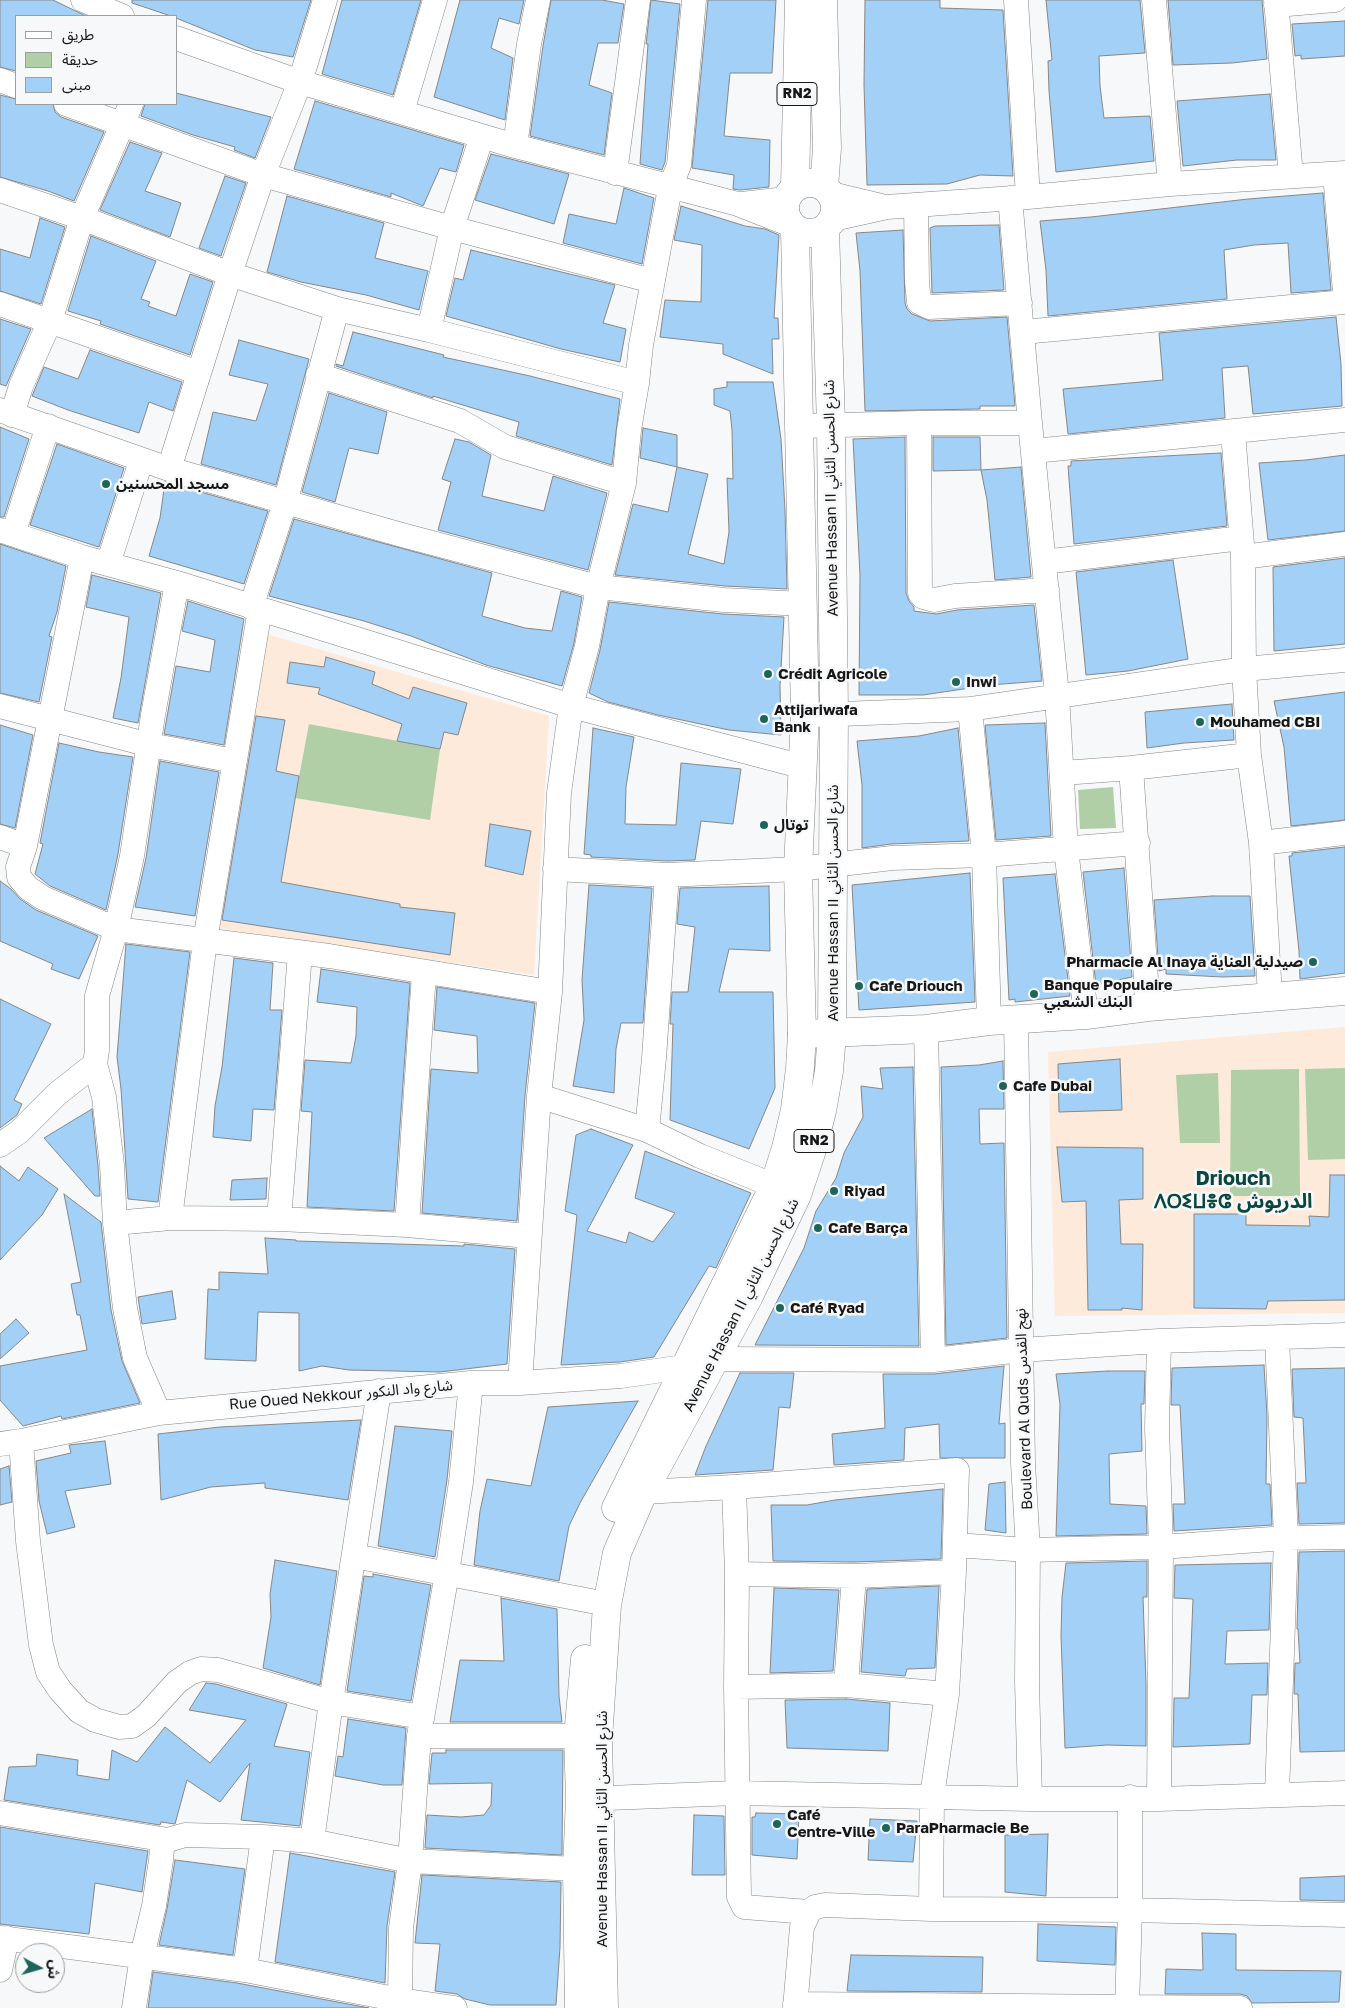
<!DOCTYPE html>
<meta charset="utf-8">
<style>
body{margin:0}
#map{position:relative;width:1345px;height:2008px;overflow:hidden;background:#f7f8f9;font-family:"Golos Text","Noto Sans Arabic",sans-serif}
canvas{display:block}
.legend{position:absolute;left:15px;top:15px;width:162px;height:90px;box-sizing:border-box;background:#f7f8f9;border:1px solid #9d9e9f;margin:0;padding:6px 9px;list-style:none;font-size:15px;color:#171718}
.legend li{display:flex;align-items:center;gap:10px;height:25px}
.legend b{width:25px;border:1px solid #9d9e9f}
.north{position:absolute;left:15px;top:1943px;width:50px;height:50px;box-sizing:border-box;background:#f7f8f9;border:1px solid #9d9e9f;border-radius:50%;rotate:96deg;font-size:14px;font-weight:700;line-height:20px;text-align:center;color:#171718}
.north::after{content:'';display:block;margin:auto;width:18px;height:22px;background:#1d655a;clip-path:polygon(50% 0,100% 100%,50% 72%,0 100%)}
</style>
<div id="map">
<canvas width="1345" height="2008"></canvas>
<ul class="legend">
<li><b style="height:6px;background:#fff"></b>طريق</li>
<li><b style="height:14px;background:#b0cfa7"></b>حديقة</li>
<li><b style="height:14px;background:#a2d0f6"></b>مبنى</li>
</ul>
<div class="north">ش</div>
</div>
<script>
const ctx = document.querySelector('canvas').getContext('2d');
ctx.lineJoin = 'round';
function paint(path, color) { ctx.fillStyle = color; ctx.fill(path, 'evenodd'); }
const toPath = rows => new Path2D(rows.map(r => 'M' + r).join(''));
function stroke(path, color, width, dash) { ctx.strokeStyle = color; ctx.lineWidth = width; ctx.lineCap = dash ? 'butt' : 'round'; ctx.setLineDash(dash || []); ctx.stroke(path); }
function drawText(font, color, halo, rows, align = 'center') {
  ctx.font = font + ' "Golos Text","Noto Sans Arabic","Noto Sans Tifinagh",sans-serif'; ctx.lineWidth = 5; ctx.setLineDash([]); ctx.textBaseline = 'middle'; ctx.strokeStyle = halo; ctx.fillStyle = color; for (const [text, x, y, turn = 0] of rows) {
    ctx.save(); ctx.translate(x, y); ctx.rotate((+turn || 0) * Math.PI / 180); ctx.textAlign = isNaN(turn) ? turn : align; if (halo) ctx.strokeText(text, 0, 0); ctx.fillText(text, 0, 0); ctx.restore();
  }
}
paint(toPath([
 [266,634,549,716,534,975,218,928],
 [1345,1027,1345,1313,1055,1316,1048,1052]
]), '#fdeada');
paint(toPath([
 [309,724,440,749,430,820,295,798],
 [1113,787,1116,828,1080,829,1078,790],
 [1345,1068,1345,1159,1308,1160,1305,1069],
 [1299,1069,1300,1196,1230,1196,1231,1070],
 [1218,1073,1220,1143,1180,1143,1176,1075]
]), '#b0cfa7');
const building = toPath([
 [0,0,53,0,86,16,16,16,16,71,0,67,0,0],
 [132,0,311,0,293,57,255,50,176,18,176,16,171,16,132,3,132,0],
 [342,0,421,0,393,95,322,74,342,0],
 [460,0,524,0,519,24,499,18,491,48,513,58,505,120,434,97,460,0],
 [551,0,602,0,624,4,618,43,598,43,589,85,612,93,604,155,530,136,543,46,551,0],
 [651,0,680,4,665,162,662,170,640,164,648,44,646,44,651,0],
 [708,0,776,0,772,73,730,73,724,136,770,140,769,187,740,190,733,189,734,175,692,168,708,0],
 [865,0,940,0,940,8,1003,10,1013,176,980,175,947,184,867,185,864,85,865,0],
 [1046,0,1140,0,1145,53,1099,56,1100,86,1104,118,1150,116,1154,161,1056,172,1049,91,1048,61,1052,60,1046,0],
 [1168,0,1262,0,1267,59,1232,63,1173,65,1168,0],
 [1345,21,1345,56,1301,59,1301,55,1295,56,1292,24,1345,21],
 [176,93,271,117,255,158,234,150,235,147,193,135,141,116,145,104,176,104,176,93],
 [1270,94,1276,160,1237,160,1183,166,1177,101,1270,94],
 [0,95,16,99,16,104,53,104,55,112,61,117,104,132,74,201,48,191,0,177,0,95],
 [315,101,464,145,456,172,440,168,423,206,391,193,391,197,294,169,315,101],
 [130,142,162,153,145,191,181,203,170,237,100,210,130,142],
 [491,154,569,174,554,224,475,200,491,154],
 [225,176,246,183,221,256,199,248,225,176],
 [624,188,654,198,642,264,563,243,569,214,616,224,624,188],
 [1323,193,1331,290,1291,293,1288,243,1254,245,1224,250,1227,299,1048,316,1046,270,1040,221,1091,217,1248,199,1323,193],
 [287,196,384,223,375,258,428,271,419,310,366,295,301,282,267,272,287,196],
 [681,206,745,226,765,229,779,235,774,318,778,318,779,339,772,339,773,374,723,354,723,344,660,337,665,300,701,302,702,245,674,240,681,206],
 [40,218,65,227,41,304,0,291,0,249,30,258,40,218],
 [999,225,1004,290,932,293,930,228,935,226,999,225],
 [903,230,905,303,907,309,912,314,930,321,1007,317,1015,406,980,406,980,409,865,411,860,271,856,233,903,230],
 [91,236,156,261,141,299,150,302,148,306,176,316,190,274,213,282,190,355,100,324,101,321,68,311,91,236],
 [471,250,615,285,603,323,626,329,620,362,561,349,446,316,455,278,463,280,471,250],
 [1336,317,1341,364,1342,406,1253,414,1248,366,1222,368,1225,418,1068,434,1063,389,1163,380,1159,333,1336,317],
 [0,319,31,329,6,386,0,384,0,319],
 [353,332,444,355,443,357,530,376,620,399,612,465,516,436,519,422,433,396,433,398,336,366,336,364,343,366,353,332],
 [239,340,309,359,276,485,201,464,213,412,256,421,268,384,229,375,239,340],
 [90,350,182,382,173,411,149,402,139,433,68,410,32,396,44,367,78,379,90,350],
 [727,382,773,382,781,439,785,510,787,589,725,586,615,575,633,504,668,512,677,467,708,474,688,554,724,564,729,532,727,478,733,479,732,430,730,411,714,405,714,389,727,387,727,382],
 [329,393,387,412,378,454,349,448,335,502,302,492,329,393],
 [0,427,29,439,4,517,0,517,0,427],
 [643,428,677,435,677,467,640,458,643,428],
 [905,437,906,593,909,601,914,607,914,611,936,614,957,610,1034,605,1042,681,990,685,923,695,859,695,860,575,853,439,905,437],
 [933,437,980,437,981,470,933,471,933,437],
 [455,439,469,442,491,455,482,496,544,511,553,476,607,493,588,570,438,530,451,482,442,479,455,439],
 [57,444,124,468,99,547,30,525,57,444],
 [1221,453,1227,526,1074,544,1068,466,1071,466,1071,461,1221,453],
 [1345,455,1345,531,1268,540,1259,463,1306,460,1345,455],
 [1021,467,1031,577,995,580,987,500,981,470,1021,467],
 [165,482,268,511,244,584,149,556,160,518,165,482],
 [294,519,492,573,482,616,525,628,552,631,561,591,582,597,574,643,562,686,486,665,411,636,364,621,269,596,294,519],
 [0,544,66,566,57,612,49,636,52,637,39,702,0,693,0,544],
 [1345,558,1345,644,1274,651,1273,567,1345,558],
 [1173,560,1188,659,1128,671,1086,675,1076,572,1173,560],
 [92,575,161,593,138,723,113,718,121,678,129,617,86,607,92,575],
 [188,601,244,619,224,745,164,734,176,666,210,672,215,640,182,631,188,601],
 [609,602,723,614,784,617,780,686,781,735,729,730,658,715,608,702,589,693,600,650,609,602],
 [326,657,375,672,372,684,409,699,413,687,467,703,458,735,444,732,440,749,397,741,402,724,318,694,320,688,287,683,290,662,324,667,326,657],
 [1345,692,1345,820,1291,826,1284,747,1274,701,1345,692],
 [1232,704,1234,740,1184,743,1147,748,1145,712,1232,704],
 [256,716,285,720,276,771,299,776,281,882,400,904,400,907,455,913,450,955,222,920,256,716],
 [1045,723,1051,836,996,840,985,725,1045,723],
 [0,725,33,735,15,828,0,824,0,725],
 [593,728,634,737,626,787,625,824,676,825,681,763,741,769,733,824,701,821,695,860,667,861,591,857,591,855,584,854,593,728],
 [958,728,969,841,891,844,862,848,862,785,857,741,919,736,958,728],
 [59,743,99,752,133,757,118,854,106,910,50,886,35,874,43,844,40,843,59,743],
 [160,761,219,772,195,916,135,907,146,858,160,761],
 [490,824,531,831,523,875,485,866,490,824],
 [1345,847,1345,973,1300,979,1299,951,1289,856,1292,856,1292,853,1345,847],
 [1124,868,1132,977,1096,985,1083,872,1124,868],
 [970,873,975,1002,859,1010,852,885,970,873],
 [1055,874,1070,996,1015,1002,1015,999,1009,1000,1003,878,1055,874],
 [0,881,11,889,20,899,36,910,98,936,79,979,51,969,53,964,0,941,0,881],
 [589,885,652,888,643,1023,621,1023,616,1049,614,1093,573,1086,584,1020,582,980,589,885],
 [769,886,770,951,729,949,719,992,773,992,775,1088,749,1149,670,1120,673,1024,670,1024,672,992,688,992,695,927,677,924,680,888,769,886],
 [1212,896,1250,896,1255,976,1222,977,1166,974,1166,969,1159,971,1154,900,1212,896],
 [126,944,190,952,158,1202,128,1199,121,1089,117,1057,126,944],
 [234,958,273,963,270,1010,282,1010,274,1110,253,1109,251,1141,213,1137,215,1106,222,1067,234,958],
 [321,969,410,983,394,1211,307,1207,312,1112,301,1111,305,1060,351,1063,356,1036,357,1007,317,1002,321,969],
 [437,987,535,1003,525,1095,517,1221,422,1213,431,1069,478,1073,477,1036,434,1030,437,987],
 [0,999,51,1024,14,1100,22,1104,17,1115,0,1128,0,999],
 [1120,1059,1122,1110,1059,1112,1058,1064,1120,1059],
 [1003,1061,1004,1109,979,1109,980,1144,1004,1143,1007,1338,946,1345,941,1067,979,1065,1003,1061],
 [913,1067,919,1346,755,1345,804,1248,816,1211,836,1178,844,1153,863,1117,861,1086,883,1089,880,1068,913,1067],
 [92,1109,98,1166,100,1196,95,1196,44,1138,92,1109],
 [591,1129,633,1145,587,1231,626,1243,629,1232,653,1242,675,1213,635,1198,645,1151,751,1193,716,1268,709,1266,654,1357,620,1362,561,1365,577,1215,565,1211,576,1135,591,1129],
 [1057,1147,1143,1148,1143,1199,1119,1200,1121,1244,1143,1244,1142,1310,1122,1308,1122,1310,1088,1310,1086,1201,1062,1202,1057,1147],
 [0,1166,19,1181,28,1167,58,1189,42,1215,0,1260,0,1166],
 [1330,1175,1345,1175,1345,1300,1268,1301,1266,1309,1194,1308,1194,1214,1246,1214,1246,1225,1310,1226,1309,1216,1329,1217,1330,1175],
 [267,1178,266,1199,230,1200,232,1180,267,1178],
 [64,1194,101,1222,111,1310,122,1361,140,1403,62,1419,61,1416,23,1426,0,1400,0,1366,87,1350,80,1315,77,1315,71,1284,81,1282,64,1194],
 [265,1238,296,1240,296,1241,464,1246,464,1244,515,1249,507,1364,440,1372,349,1370,322,1366,299,1371,299,1313,258,1312,256,1361,205,1359,208,1289,219,1290,219,1272,268,1274,265,1238],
 [172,1291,176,1319,142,1324,138,1297,172,1291],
 [16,1319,29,1333,0,1359,0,1334,16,1319],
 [1264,1365,1267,1416,1266,1484,1270,1484,1272,1525,1174,1531,1173,1504,1185,1504,1180,1405,1171,1405,1172,1368,1264,1365],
 [1004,1366,999,1424,1005,1423,1005,1458,940,1458,939,1424,905,1428,904,1460,834,1465,832,1434,885,1428,883,1374,934,1374,1004,1366],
 [1345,1368,1345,1523,1299,1524,1297,1483,1306,1483,1303,1418,1294,1417,1292,1369,1345,1368],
 [1108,1371,1145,1371,1144,1404,1141,1404,1142,1451,1109,1454,1110,1504,1146,1506,1147,1534,1056,1536,1060,1404,1056,1374,1108,1371],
 [740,1373,794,1373,790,1408,779,1407,773,1470,695,1475,706,1446,740,1373],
 [638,1401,580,1503,569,1526,559,1581,474,1565,480,1511,487,1479,531,1486,548,1407,638,1401],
 [361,1420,348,1500,265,1488,265,1483,211,1487,161,1500,158,1434,220,1427,361,1420],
 [395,1426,452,1431,447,1480,435,1557,378,1546,395,1426],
 [105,1441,111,1484,65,1491,75,1527,47,1534,39,1501,36,1461,71,1453,69,1445,105,1441],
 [9,1466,12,1502,0,1505,0,1469,9,1466],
 [1005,1482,1006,1533,985,1530,989,1484,1005,1482],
 [943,1489,941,1559,854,1562,773,1561,771,1505,807,1505,835,1500,943,1489],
 [1345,1551,1345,1751,1300,1752,1298,1694,1294,1694,1295,1663,1300,1663,1298,1629,1297,1629,1299,1552,1345,1551],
 [275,1560,337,1571,320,1685,263,1668,271,1617,270,1594,275,1560],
 [1147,1561,1147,1597,1143,1597,1146,1684,1146,1746,1107,1745,1065,1748,1061,1636,1062,1597,1066,1563,1147,1561],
 [1271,1563,1269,1630,1227,1631,1225,1664,1268,1663,1267,1695,1252,1695,1250,1744,1173,1747,1174,1698,1189,1698,1193,1599,1174,1598,1175,1565,1271,1563],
 [373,1574,431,1585,411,1701,347,1691,364,1576,373,1577,373,1574],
 [939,1586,935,1668,907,1669,905,1676,861,1672,867,1589,939,1586],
 [774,1588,839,1590,833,1671,770,1673,774,1588],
 [501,1598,557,1609,559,1696,562,1722,450,1722,460,1660,504,1661,501,1598],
 [206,1683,216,1684,287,1704,274,1746,310,1752,300,1826,241,1820,250,1763,220,1802,187,1780,175,1824,161,1822,160,1825,4,1800,9,1767,36,1766,37,1754,78,1760,77,1775,109,1780,112,1750,137,1762,165,1727,210,1763,246,1720,189,1710,206,1683],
 [846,1699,890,1703,888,1751,787,1748,785,1700,846,1699],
 [348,1719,406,1728,402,1785,383,1785,335,1776,338,1756,343,1757,348,1719],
 [446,1750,563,1750,562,1855,425,1848,427,1815,461,1817,484,1815,491,1805,492,1783,429,1784,432,1753,446,1753,446,1750],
 [756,1813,799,1814,797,1859,752,1855,752,1817,755,1817,756,1813],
 [694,1815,724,1816,725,1875,692,1875,694,1815],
 [870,1819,917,1821,913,1862,868,1860,870,1819],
 [0,1827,148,1851,142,1892,95,1883,89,1934,0,1924,0,1827],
 [1048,1834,1046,1896,1005,1892,1005,1835,1048,1834],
 [290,1853,395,1872,387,1926,385,1983,275,1962,290,1853],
 [175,1860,245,1869,233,1955,159,1945,167,1909,175,1860],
 [422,1875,561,1882,560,1947,556,2005,490,2005,465,1999,457,1994,435,1991,440,1944,415,1943,422,1875],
 [1345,1876,1345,1901,1300,1900,1300,1878,1345,1876],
 [1038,1924,1116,1927,1115,1965,1037,1961,1038,1924],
 [1202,1933,1236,1934,1236,1970,1341,1971,1339,2002,1252,2003,1247,1996,1240,1994,1165,1994,1166,1969,1203,1970,1202,1933],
 [851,1955,983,1957,982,1992,847,1991,851,1955],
 [153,1972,237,1983,369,2008,148,2008,153,1972]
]);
paint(building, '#a2d0f6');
stroke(building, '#868788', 1);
const minor = toPath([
 [83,0,122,16],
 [1016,0,1028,197],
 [1154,0,1170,184],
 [1276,0,1291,176],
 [1276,5,1335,0],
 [176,38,300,82,515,146,738,204,789,224],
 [0,80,16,86],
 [66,104,263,175,452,228,652,281],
 [402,112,435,0],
 [515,146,529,44,538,0],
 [615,173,638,0],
 [1335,174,1345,292],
 [0,190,82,218,230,274,337,309,429,330,637,383],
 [831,194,881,206],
 [1010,198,1030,423,1057,695,1066,849,1086,1015],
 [742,204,786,199],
 [916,205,917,282,919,302,929,307,1020,303],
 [833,219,887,207,1028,197,1170,184,1345,173],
 [0,304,199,373],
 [429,330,452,228,482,136],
 [1023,332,1345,302],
 [318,375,460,421,505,447,624,483],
 [0,410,169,469,402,535,598,587,724,600,803,604],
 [12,415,21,386,50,321,82,218,131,104],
 [919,423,920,593,923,597,934,600,955,596,1047,590],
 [800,426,919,423,1030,423],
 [1233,432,1243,557,1244,669,1249,755,1261,843,1270,996],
 [1034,451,1345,420],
 [169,469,230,274,263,175,300,82,325,0],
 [0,530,82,557,177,583,571,706,804,767],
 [13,534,48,426],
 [82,557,25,846,18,867,19,877,28,888,43,898,116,929,329,956,550,992],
 [1243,557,1345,544],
 [1044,562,1241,538],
 [108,564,141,461],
 [251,607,285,503,337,309],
 [0,706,150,745,234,761],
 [970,709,984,855,989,1021],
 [815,715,970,709,1244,669,1345,660],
 [1131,768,1148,1007],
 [1063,773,1131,768,1249,755],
 [0,837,25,846],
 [1261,843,1345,833],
 [555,869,667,875,798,869,892,858,984,855,1138,843],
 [1016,1019,1023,1463,1028,1550,1027,1681,1030,1799],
 [926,1029,933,1360],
 [539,1096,647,1130,700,1156,790,1192],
 [647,1130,654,1058,667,875],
 [0,1145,19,1132,57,1094,95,1064],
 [170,1218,279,1219,407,1225,528,1236],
 [279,1219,300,953],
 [115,1223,170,1218,205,941,260,609],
 [407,1225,424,973],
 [1159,1341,1157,1428,1161,1547,1159,1799],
 [520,1383,539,1096,550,992,559,793,571,706,587,646,598,587,624,483,629,430,637,383,641,345,670,188,679,165,694,0],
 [159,1413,135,1358,125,1308,115,1223,112,1165,104,1097,95,1064,97,1050,97,996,116,929,132,856,153,715,177,583],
 [21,1441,28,1541,41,1645,48,1672,60,1690,79,1711,95,1720,119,1727,132,1726,146,1716,177,1682,190,1673,201,1669,218,1670,331,1702,422,1717],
 [0,1444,21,1441,159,1413,471,1383,520,1383,621,1376,684,1367,716,1359,933,1360,1021,1350,1159,1341,1345,1335],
 [734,1487,737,1574,736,1687,739,1897,744,1907,809,1912],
 [626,1493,734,1487,957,1470,954,1572,947,1694,932,1796,931,1909],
 [955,1545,1028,1550,1161,1547,1286,1538,1345,1537],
 [354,1556,591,1601],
 [737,1574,854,1576,954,1572],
 [854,1576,846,1685,947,1694],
 [736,1687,846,1685],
 [419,1736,578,1736],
 [1277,1795,1286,1538,1277,1338],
 [582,1799,737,1793,1030,1799,1159,1799,1345,1793],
 [0,1813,168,1840],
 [312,1841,331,1702,379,1391],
 [0,1938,245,1970,400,2000,455,2008],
 [0,1970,7,1938],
 [245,1970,263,1837,312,1841,410,1861,577,1869],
 [400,2000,401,1928,410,1861,419,1736,447,1573,461,1482,471,1383],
 [795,2004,1240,2008],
 [134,2008,142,1956,154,1906,161,1860,162,1847,168,1840,185,1835,263,1837],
 [795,2008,802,1927,809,1912,815,1907,825,1905,931,1909,1130,1910,1345,1915],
 [1127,2008,1130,1910,1130,1797]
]);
const tertiary = toPath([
 [802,1034,926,1029,989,1021,1086,1015,1148,1007,1345,991]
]);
const primary = toPath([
 [823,0,827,148,824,187],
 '785 208a25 25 0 1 1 50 0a25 25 0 1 1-50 0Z',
 [795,187,799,0],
 [616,1508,774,1186,786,1148,795,1110,800,1068,802,1034,798,869,805,715,795,230],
 [579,2008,577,1869,580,1798,578,1736,585,1659],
 [604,2008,598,1739,607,1605,617,1553,643,1493,749,1296,797,1195,811,1153,822,1111,829,1071,832,1034,834,714,831,425,825,229]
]);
stroke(minor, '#848686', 25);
stroke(tertiary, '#848686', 29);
stroke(primary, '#848686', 29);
stroke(minor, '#fff', 24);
stroke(tertiary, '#fff', 28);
stroke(primary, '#fff', 28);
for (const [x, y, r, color] of [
 [106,484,5,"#1d655a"],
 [768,674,5,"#1d655a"],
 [956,682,5,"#1d655a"],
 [764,719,5,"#1d655a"],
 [1200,722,5,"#1d655a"],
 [764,825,5,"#1d655a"],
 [1313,962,5,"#1d655a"],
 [859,986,5,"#1d655a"],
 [1034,994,5,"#1d655a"],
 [1003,1086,5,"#1d655a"],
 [834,1191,5,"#1d655a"],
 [818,1228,5,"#1d655a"],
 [780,1308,5,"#1d655a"],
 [777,1824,5,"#1d655a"],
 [886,1828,5,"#1d655a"]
]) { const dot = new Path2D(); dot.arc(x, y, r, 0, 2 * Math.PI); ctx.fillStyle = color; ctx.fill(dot); stroke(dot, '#f7f8f9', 2); }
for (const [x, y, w] of [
 [797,94,40],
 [814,1141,40]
]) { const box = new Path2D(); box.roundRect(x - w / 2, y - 11.5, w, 23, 4); ctx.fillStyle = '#f7f8f9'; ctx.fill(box); stroke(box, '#171718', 1); }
drawText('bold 14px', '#171718', null, [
 ["RN2",797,94],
 ["RN2",814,1141]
]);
drawText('bold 15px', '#171718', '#f7f8f9', [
 ["مسجد المحسنين",116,484],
 ["Crédit Agricole",778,674],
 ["Inwi",966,682],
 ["Attijariwafa",774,710],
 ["Bank",774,727],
 ["Mouhamed CBI",1210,722],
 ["توتال",774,825],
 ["Pharmacie Al Inaya صيدلية العناية",1303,962,"right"],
 ["Banque Populaire",1044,985],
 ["البنك الشعبي",1044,1002],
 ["Cafe Driouch",869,986],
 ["Cafe Dubai",1013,1086],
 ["Riyad",844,1191],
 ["Cafe Barça",828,1228],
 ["Café Ryad",790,1308],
 ["Café",787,1815],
 ["Centre-Ville",787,1832],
 ["ParaPharmacie Be",896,1828]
], 'left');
drawText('15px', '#171718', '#f7f8f9', [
 ["Avenue Hassan II شارع الحسن الثاني",831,498,-91],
 ["Avenue Hassan II شارع الحسن الثاني",833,903,-90],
 ["Avenue Hassan II شارع الحسن الثاني",741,1305,-63],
 ["Rue Oued Nekkour شارع واد النکور",341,1395,-5],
 ["Boulevard Al Quds نهج القدس",1024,1409,-92],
 ["Avenue Hassan II شارع الحسن الثاني",602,1829,-90]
]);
drawText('bold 20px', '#0a473e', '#f7f8f9', [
 ["Driouch",1233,1179],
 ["ⴷⵔⵉⵡⴻⵛ الدريوش",1233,1202]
]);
</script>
